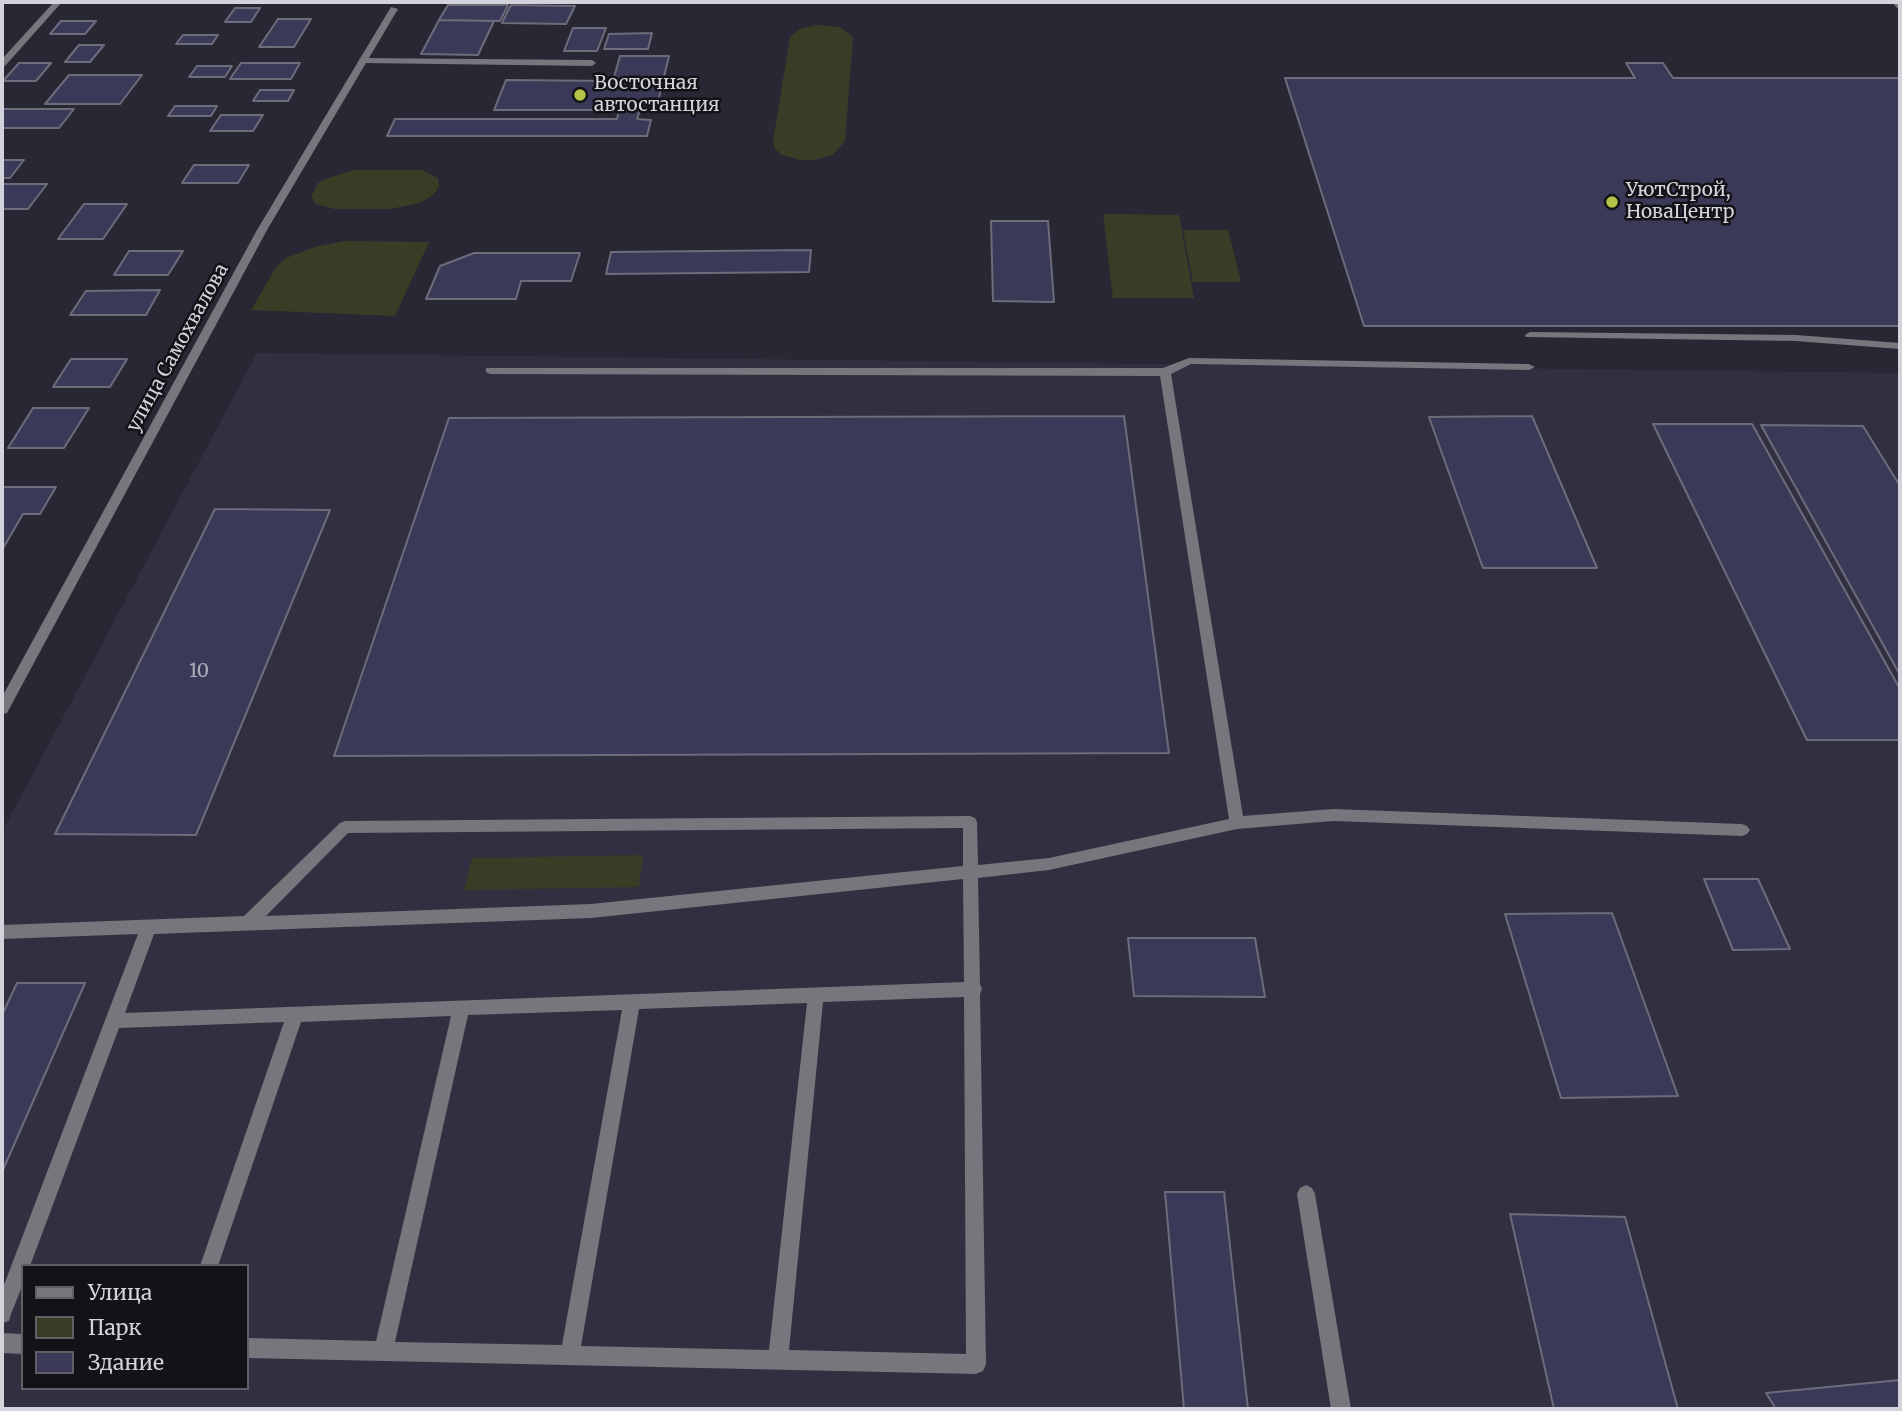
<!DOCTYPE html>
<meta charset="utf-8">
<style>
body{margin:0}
#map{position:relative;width:1902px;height:1411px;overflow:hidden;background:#282834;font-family:Merriweather,serif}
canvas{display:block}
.frame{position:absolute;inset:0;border:4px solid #d3d3db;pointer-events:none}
.legend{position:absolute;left:21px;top:1264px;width:228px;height:126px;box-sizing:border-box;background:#121217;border:2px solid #5f5f65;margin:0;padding:9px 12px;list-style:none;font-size:21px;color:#d3d3db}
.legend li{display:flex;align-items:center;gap:14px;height:35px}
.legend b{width:35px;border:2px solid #5f5f65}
</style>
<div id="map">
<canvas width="1902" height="1411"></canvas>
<div class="frame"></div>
<ul class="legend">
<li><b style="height:9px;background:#76767c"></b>Улица</li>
<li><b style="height:19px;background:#393d25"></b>Парк</li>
<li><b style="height:19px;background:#3b3958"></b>Здание</li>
</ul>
</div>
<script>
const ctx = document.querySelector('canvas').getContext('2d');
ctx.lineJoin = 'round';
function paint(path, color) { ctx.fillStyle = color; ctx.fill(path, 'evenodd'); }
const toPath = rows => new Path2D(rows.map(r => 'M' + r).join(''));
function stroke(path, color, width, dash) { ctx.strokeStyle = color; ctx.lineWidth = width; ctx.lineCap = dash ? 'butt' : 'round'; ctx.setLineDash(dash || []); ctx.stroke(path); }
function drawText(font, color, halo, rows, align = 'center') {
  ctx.font = font + ' Merriweather,serif'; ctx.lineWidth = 5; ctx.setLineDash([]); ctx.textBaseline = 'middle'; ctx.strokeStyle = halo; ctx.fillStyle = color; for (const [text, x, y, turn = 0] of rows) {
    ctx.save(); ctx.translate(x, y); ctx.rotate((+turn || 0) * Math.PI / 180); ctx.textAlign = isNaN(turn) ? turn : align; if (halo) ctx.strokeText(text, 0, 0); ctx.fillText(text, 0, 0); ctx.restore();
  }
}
paint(toPath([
 [257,353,1900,373,1900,1409,2,1409,2,832],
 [23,1266,247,1266,247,1388,23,1388]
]), '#303041');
paint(toPath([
 [817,25,840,27,853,37,845,141,833,155,814,160,800,160,782,155,775,149,773,141,790,37,800,29],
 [355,170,422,170,438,178,439,187,433,195,420,203,390,209,335,209,316,204,311,197,318,183,325,179],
 [1103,214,1179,215,1194,298,1113,298],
 [1183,230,1228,230,1241,282,1193,282],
 [344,241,429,242,395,316,251,310,276,267,286,258,315,247],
 [643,855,639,887,464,890,472,858]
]), '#393d25');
const building = toPath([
 [448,5,508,5,500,21,439,20,448,5],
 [511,5,575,6,566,24,502,23,511,5],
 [235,8,260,8,251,22,225,22,235,8],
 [278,19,311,19,294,47,259,47,278,19],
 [439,20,494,21,478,55,421,54,439,20],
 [61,21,96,21,85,34,50,34,61,21],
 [573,28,606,28,597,51,564,51,573,28],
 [652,33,648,49,604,49,609,34,652,33],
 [183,35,218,35,212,44,176,44,183,35],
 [79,45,104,45,90,62,65,62,79,45],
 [620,56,669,56,656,110,494,110,506,80,613,81,620,56],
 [19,63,51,63,36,81,3,81,19,63],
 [241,63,300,63,291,79,230,79,241,63],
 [1626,63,1663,63,1673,78,1900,78,1900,326,1364,326,1285,78,1635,78,1626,63],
 [197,66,232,66,225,77,189,77,197,66],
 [69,75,142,75,120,104,45,104,69,75],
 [260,90,294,90,288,101,253,101,260,90],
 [175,106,217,106,211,116,168,116,175,106],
 [2,109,74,109,59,128,2,128,2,109],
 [619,110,640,110,637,119,651,120,647,136,387,136,395,119,617,119,619,110],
 [221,115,263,115,253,131,210,131,221,115],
 [2,160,24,160,10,178,2,178,2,160],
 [194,165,249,165,238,183,182,183,194,165],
 [2,184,47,184,28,209,2,209,2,184],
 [84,204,127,204,103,239,58,239,84,204],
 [991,221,1048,221,1054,302,993,301,991,221],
 [811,250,809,272,606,274,611,252,811,250],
 [129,251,183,251,168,275,114,275,129,251],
 [474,253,580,253,571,281,521,281,516,299,426,299,440,266,474,253],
 [160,290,146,315,70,315,86,291,160,290],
 [71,359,127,359,110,387,53,387,71,359],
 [33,408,89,408,64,448,8,448,33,408],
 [1124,416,1169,753,334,756,449,418,1124,416],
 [1532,416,1597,568,1483,568,1429,417,1532,416],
 [1653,424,1752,424,1900,689,1900,740,1807,740,1653,424],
 [1761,425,1863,426,1900,486,1900,675,1761,425],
 [2,487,56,487,40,514,23,514,2,550,2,487],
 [215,509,330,510,196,835,55,834,215,509],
 [1704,879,1758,879,1790,949,1733,950,1704,879],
 [1612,913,1678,1096,1561,1098,1505,914,1612,913],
 [1128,938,1255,938,1265,997,1134,996,1128,938],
 [17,983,85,983,2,1172,2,1015,17,983],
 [1165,1192,1224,1192,1248,1409,1184,1409,1165,1192],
 [1510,1214,1625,1217,1678,1409,1554,1409,1510,1214],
 [1900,1380,1900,1409,1776,1409,1766,1393,1900,1380]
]);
paint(building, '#3b3958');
stroke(building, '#6c6c7a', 2);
paint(toPath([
 [1892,2,1900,2,1900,8,1897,8,1892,2],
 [360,58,592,60,596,63,592,66,363,63,359,60,360,58],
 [1530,332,1796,335,1900,343,1900,349,1796,341,1526,337,1525,335,1530,332],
 [1189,358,1529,364,1535,367,1529,370,1191,364,1171,374,1243,816,1333,809,1742,824,1747,826,1750,830,1747,834,1742,836,1333,821,1237,829,1049,870,978,878,980,984,982,989,980,994,986,1364,983,1371,976,1374,247,1358,247,1338,376,1341,451,1016,301,1022,218,1266,200,1266,284,1022,119,1028,30,1266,23,1266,23,1284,11,1314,9,1321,2,1323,2,1290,138,934,2,939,2,925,244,916,340,823,345,821,970,816,975,818,977,822,978,865,1049,858,1229,819,1160,376,490,374,486,372,486,368,1163,368,1189,358],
 [963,828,963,866,591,904,266,916,348,833,963,828],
 [963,879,964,982,125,1013,154,934,591,918,963,879],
 [964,997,966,1354,789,1350,823,1002,964,997],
 [807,1003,769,1350,581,1346,639,1009,807,1003],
 [622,1010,562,1345,395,1342,468,1015,622,1010],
 [1306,1185,1312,1188,1315,1194,1351,1409,1331,1409,1297,1194,1300,1188,1306,1185],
 [2,1333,23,1334,23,1354,2,1353,2,1333]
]), '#76767c');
paint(toPath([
 [54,2,62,2,5,66,2,67,2,59,54,2],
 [391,7,398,9,267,230,7,713,2,714,2,697,257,230,391,7]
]), '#76767c');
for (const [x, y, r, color] of [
 [580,95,7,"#b4c24a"],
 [1612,202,7,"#b4c24a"]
]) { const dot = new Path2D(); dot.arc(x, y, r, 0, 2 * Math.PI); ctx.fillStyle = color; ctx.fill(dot); stroke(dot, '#121217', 2.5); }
drawText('19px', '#d3d3db', '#121217', [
 ["Восточная",594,84],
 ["автостанция",594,106],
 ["УютСтрой,",1626,191],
 ["НоваЦентр",1626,213]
], 'left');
drawText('19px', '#d3d3db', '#121217', [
 ["улица Самохвалова",178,348,-61]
]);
drawText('19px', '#adacba', null, [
 ["10",199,672]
]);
</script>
